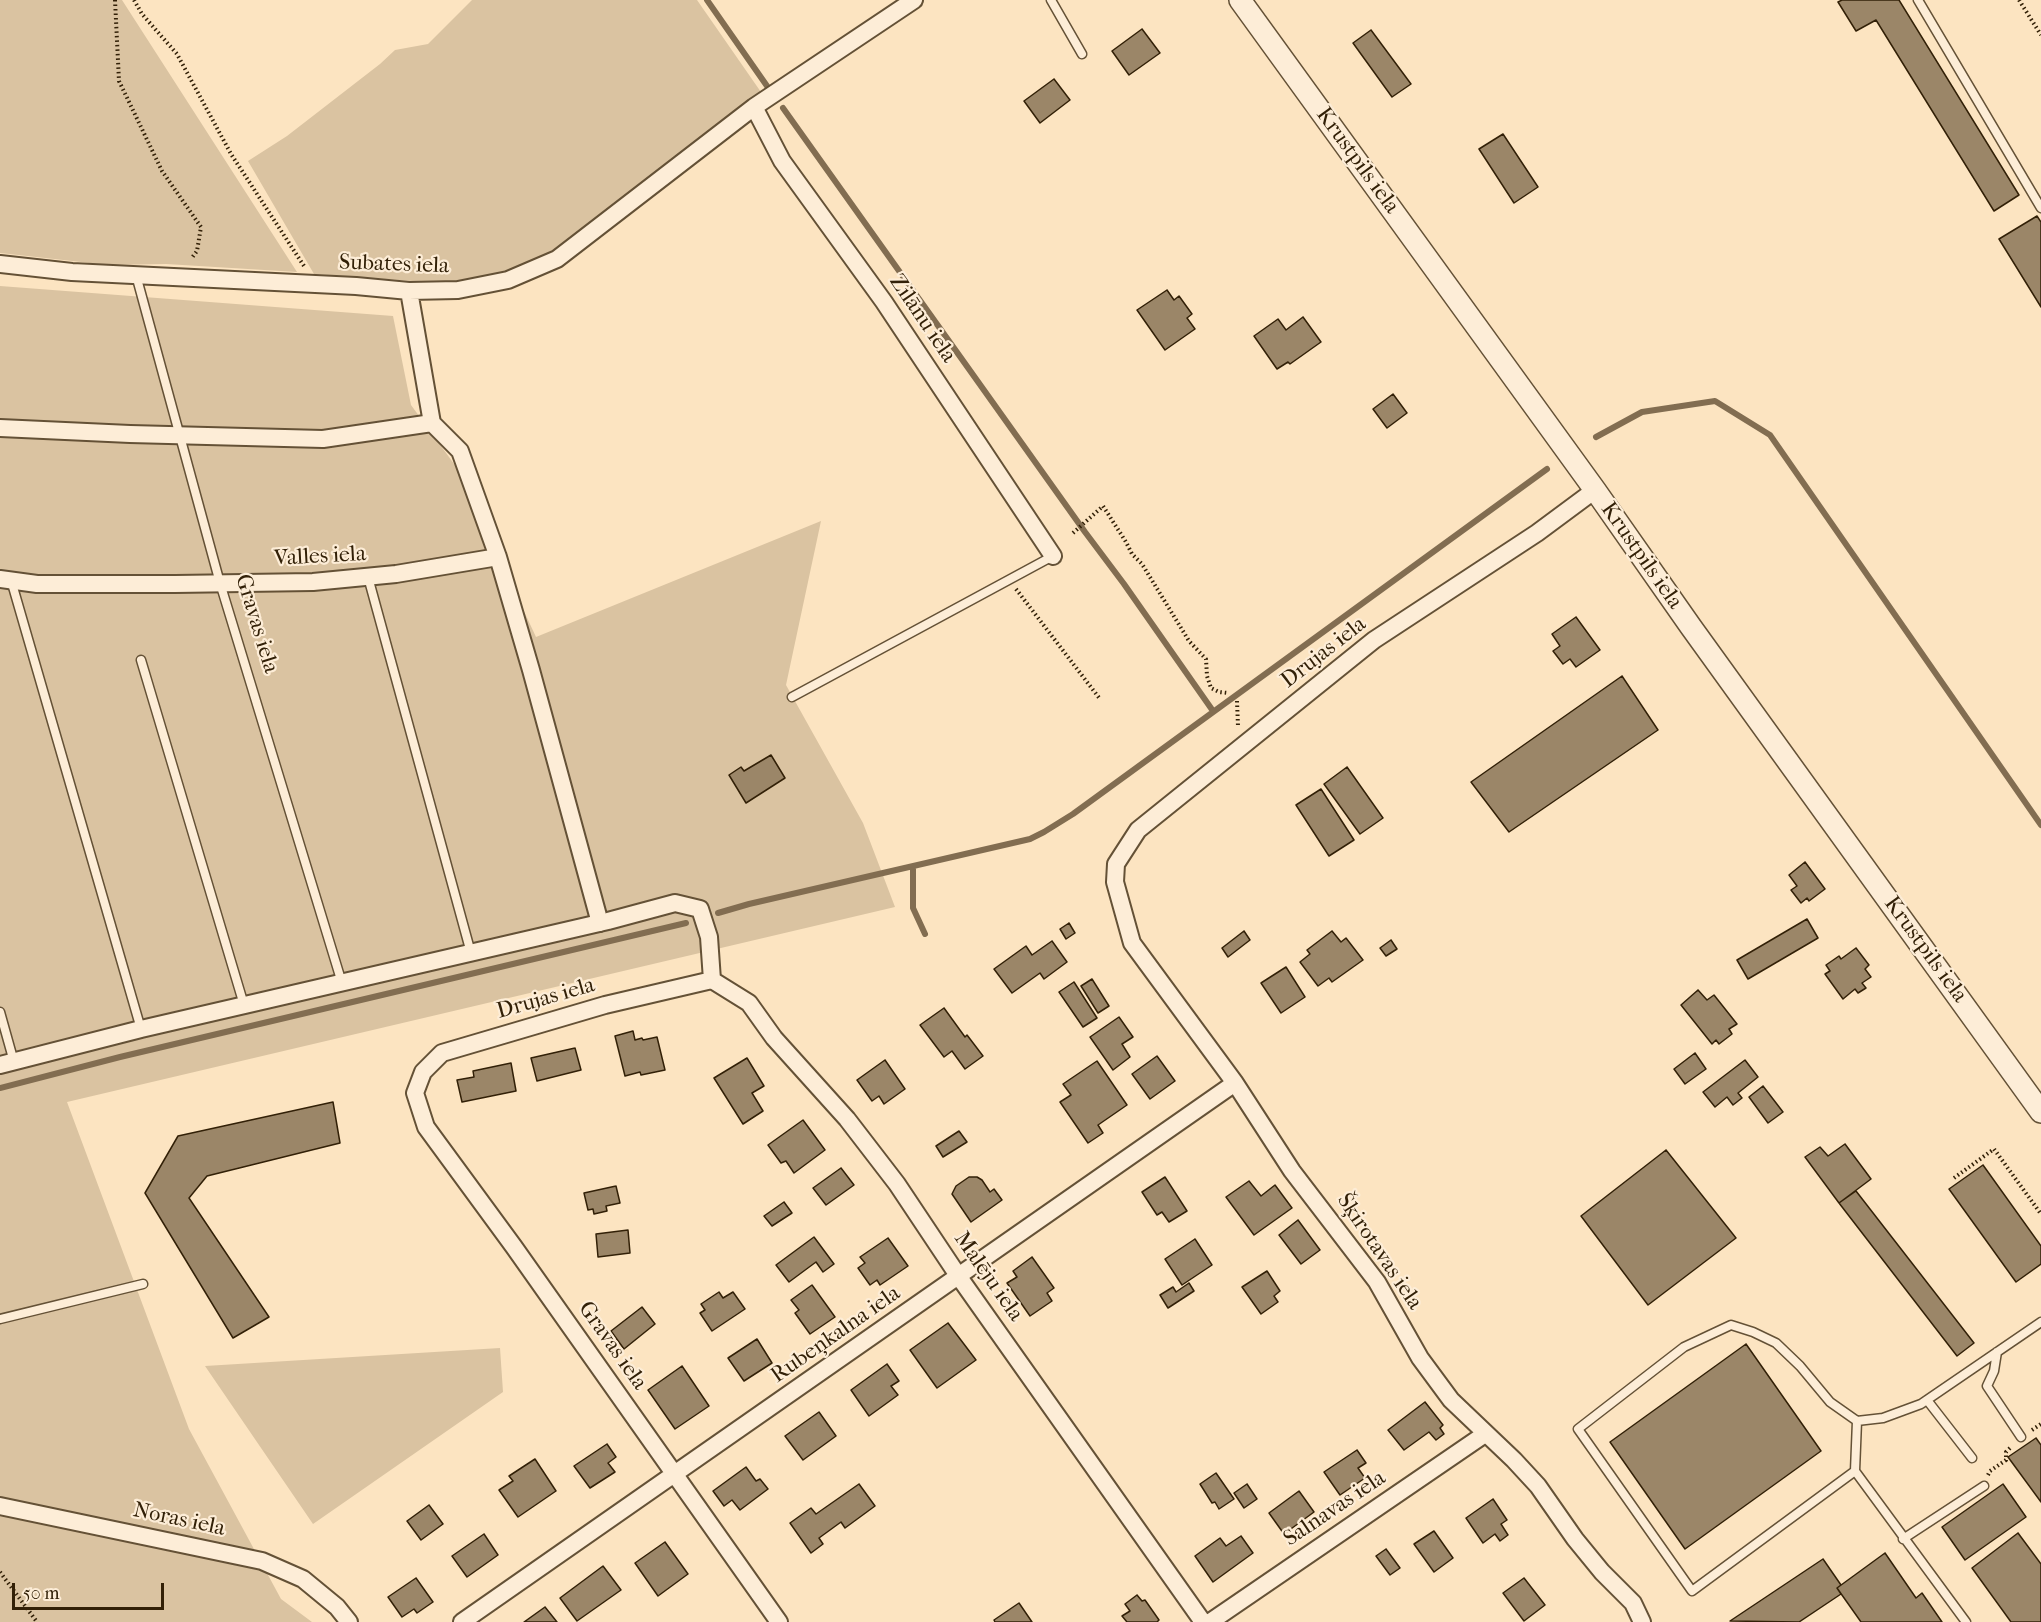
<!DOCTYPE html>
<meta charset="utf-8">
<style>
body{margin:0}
#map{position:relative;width:2041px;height:1622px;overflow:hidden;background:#fce4c1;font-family:"IM FELL French Canon",serif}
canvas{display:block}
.scale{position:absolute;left:12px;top:1583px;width:152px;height:27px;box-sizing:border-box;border:3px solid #322007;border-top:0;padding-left:8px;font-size:18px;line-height:21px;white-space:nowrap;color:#322007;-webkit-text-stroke:4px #fdedd7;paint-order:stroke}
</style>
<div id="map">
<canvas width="2041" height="1622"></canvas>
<div class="scale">50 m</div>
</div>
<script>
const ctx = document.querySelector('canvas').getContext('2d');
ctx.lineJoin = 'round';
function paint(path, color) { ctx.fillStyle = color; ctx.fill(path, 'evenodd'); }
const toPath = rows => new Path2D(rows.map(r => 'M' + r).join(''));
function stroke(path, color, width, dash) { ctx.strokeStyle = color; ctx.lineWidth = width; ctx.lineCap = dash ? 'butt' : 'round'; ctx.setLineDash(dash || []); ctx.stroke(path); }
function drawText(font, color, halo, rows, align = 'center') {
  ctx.font = font + ' "IM FELL French Canon",serif'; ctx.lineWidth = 4.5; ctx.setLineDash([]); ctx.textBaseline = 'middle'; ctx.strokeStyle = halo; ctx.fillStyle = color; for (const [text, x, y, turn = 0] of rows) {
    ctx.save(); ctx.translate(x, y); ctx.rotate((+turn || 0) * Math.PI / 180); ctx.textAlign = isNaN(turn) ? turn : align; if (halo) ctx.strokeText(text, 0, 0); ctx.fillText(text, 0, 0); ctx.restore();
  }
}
paint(toPath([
 [0,0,122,0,297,272,166,264,108,265,0,253],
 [472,0,697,0,763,95,568,243,541,260,510,270,471,279,441,283,314,274,248,161,287,136,380,64,395,50,428,44],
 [0,286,393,316,411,405,457,468,536,637,821,521,786,685,863,823,895,907,67,1102,189,1429,281,1599,312,1622,0,1622],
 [500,1348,503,1392,313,1524,205,1366]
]), '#dac3a1');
stroke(toPath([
 [707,0,767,86],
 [783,108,1085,532,1124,584,1213,711],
 [1596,437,1642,412,1715,401,1770,435,2041,825],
 [913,866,913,908,925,934],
 [718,913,749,904,1030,839,1044,832,1073,814,1547,469],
 [0,1088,120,1057,686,923]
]), '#826d51', 6);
const building = toPath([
 [1842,0,1899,0,2019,195,1994,211,1876,20,1856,31,1838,2,1842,0],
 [1142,29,1160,53,1129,75,1112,51,1142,29],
 [1371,30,1411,84,1392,97,1353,43,1371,30],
 [1054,79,1070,100,1040,123,1024,101,1054,79],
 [1503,134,1538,187,1514,203,1479,149,1503,134],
 [2037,216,2041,222,2041,307,1999,239,2037,216],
 [1167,290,1174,300,1179,296,1192,314,1187,318,1195,329,1165,350,1137,310,1167,290],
 [1303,317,1321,342,1290,364,1288,362,1277,369,1254,336,1278,319,1286,330,1303,317],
 [1393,394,1407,413,1387,428,1373,409,1393,394],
 [1576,617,1600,650,1576,667,1570,659,1563,664,1553,651,1560,646,1552,634,1576,617],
 [1622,676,1658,730,1509,832,1471,782,1622,676],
 [771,755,785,778,746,803,729,775,741,767,744,771,771,755],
 [1347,767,1383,818,1360,834,1324,784,1347,767],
 [1321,789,1354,840,1329,856,1296,805,1321,789],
 [1805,862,1825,889,1809,901,1807,898,1801,903,1791,890,1797,886,1789,875,1805,862],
 [1807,919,1818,938,1748,979,1737,960,1807,919],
 [1069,923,1075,933,1066,939,1060,929,1069,923],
 [1244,931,1250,940,1228,957,1222,948,1244,931],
 [1332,931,1341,942,1346,938,1363,960,1332,982,1329,978,1318,986,1300,962,1310,954,1307,950,1332,931],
 [1391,940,1397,949,1386,956,1380,948,1391,940],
 [1052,941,1067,962,1044,979,1040,973,1012,993,994,969,1026,946,1032,955,1052,941],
 [1856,948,1869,965,1865,969,1871,977,1862,983,1866,988,1858,993,1855,989,1843,999,1825,974,1830,971,1826,965,1839,956,1841,959,1856,948],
 [1286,967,1305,997,1281,1013,1261,983,1286,967],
 [1092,979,1109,1006,1098,1013,1081,986,1092,979],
 [1074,982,1097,1018,1083,1027,1059,992,1074,982],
 [1698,990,1707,1000,1714,995,1737,1024,1729,1029,1732,1034,1719,1044,1716,1040,1712,1044,1681,1005,1698,990],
 [944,1008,965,1037,967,1035,983,1056,965,1069,952,1051,944,1057,920,1025,944,1008],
 [1119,1017,1133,1037,1122,1044,1130,1057,1113,1070,1090,1037,1119,1017],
 [633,1031,635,1040,642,1038,643,1040,657,1037,665,1070,641,1075,640,1072,625,1076,615,1036,633,1031],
 [575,1048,581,1070,537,1081,531,1058,575,1048],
 [1695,1053,1706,1069,1685,1084,1674,1069,1695,1053],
 [1157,1056,1175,1081,1150,1099,1132,1074,1157,1056],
 [747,1058,764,1086,752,1093,763,1111,743,1124,714,1078,747,1058],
 [885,1060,905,1089,884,1104,879,1096,872,1101,857,1080,885,1060],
 [1745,1060,1758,1077,1738,1093,1742,1098,1733,1105,1727,1097,1715,1107,1703,1092,1745,1060],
 [1097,1061,1127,1105,1098,1125,1103,1133,1088,1143,1060,1102,1071,1095,1063,1084,1097,1061],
 [511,1063,516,1091,462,1102,457,1080,474,1077,473,1071,511,1063],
 [1763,1086,1783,1112,1768,1123,1749,1097,1763,1086],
 [333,1102,340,1143,207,1176,189,1198,269,1317,233,1338,145,1193,178,1136,333,1102],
 [803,1120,825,1150,794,1173,786,1161,781,1163,768,1145,803,1120],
 [959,1131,967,1142,943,1157,936,1146,959,1131],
 [1845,1144,1871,1179,1839,1203,1805,1157,1820,1147,1828,1156,1845,1144],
 [1666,1150,1736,1238,1648,1305,1581,1216,1666,1150],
 [1983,1165,2041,1246,2041,1264,2016,1282,1949,1189,1983,1165],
 [841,1168,854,1185,826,1205,813,1188,841,1168],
 [969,1177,977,1177,982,1180,990,1192,994,1189,1002,1200,971,1222,952,1194,956,1186,969,1177],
 [1165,1177,1187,1211,1169,1222,1162,1212,1157,1215,1142,1192,1165,1177],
 [1249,1181,1261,1196,1275,1185,1292,1208,1254,1235,1226,1197,1249,1181],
 [616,1186,620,1203,606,1206,607,1211,594,1214,593,1209,588,1210,584,1193,616,1186],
 [1856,1191,1974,1343,1957,1356,1839,1203,1856,1191],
 [784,1202,792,1213,772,1226,764,1216,784,1202],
 [1298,1220,1320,1250,1301,1264,1279,1235,1298,1220],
 [628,1230,630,1253,598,1257,596,1234,628,1230],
 [814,1237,834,1264,823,1272,816,1262,789,1282,776,1265,814,1237],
 [888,1238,908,1266,880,1285,877,1280,870,1285,858,1268,865,1263,860,1257,888,1238],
 [1195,1239,1212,1265,1182,1285,1165,1259,1195,1239],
 [1032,1257,1054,1288,1047,1293,1052,1301,1030,1316,1007,1283,1017,1277,1013,1271,1032,1257],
 [1267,1271,1280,1291,1274,1296,1278,1302,1261,1314,1242,1287,1267,1271],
 [1189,1283,1194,1291,1168,1308,1160,1295,1173,1287,1176,1292,1189,1283],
 [812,1285,835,1317,810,1334,795,1313,799,1310,791,1300,812,1285],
 [719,1292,723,1298,733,1292,745,1309,712,1331,700,1313,705,1310,701,1304,719,1292],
 [642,1307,655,1324,624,1349,611,1331,642,1307],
 [948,1323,976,1360,937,1388,910,1350,948,1323],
 [757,1339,772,1363,744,1381,728,1358,757,1339],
 [1746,1344,1821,1451,1685,1549,1610,1442,1746,1344],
 [887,1364,899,1381,891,1386,898,1395,869,1416,851,1390,887,1364],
 [682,1366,709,1406,675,1429,648,1390,682,1366],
 [1425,1402,1443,1425,1440,1428,1444,1434,1436,1440,1429,1432,1404,1450,1388,1430,1425,1402],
 [819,1412,836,1436,803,1460,785,1436,819,1412],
 [2036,1438,2041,1445,2041,1502,2008,1457,2036,1438],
 [607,1444,616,1457,608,1463,615,1472,590,1488,574,1466,607,1444],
 [1357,1450,1366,1463,1358,1468,1365,1478,1340,1495,1324,1472,1357,1450],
 [535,1459,556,1491,518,1517,499,1490,513,1481,509,1476,535,1459],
 [746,1467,756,1481,760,1479,768,1489,740,1510,732,1500,724,1506,713,1491,746,1467],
 [1216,1473,1234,1499,1219,1509,1215,1502,1212,1503,1200,1484,1216,1473],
 [859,1484,875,1506,845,1528,841,1522,819,1538,823,1544,811,1553,790,1523,811,1508,816,1514,859,1484],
 [1247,1484,1257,1499,1244,1508,1234,1493,1247,1484],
 [2003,1484,2026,1517,1965,1560,1942,1527,2003,1484],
 [1299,1491,1314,1512,1284,1534,1269,1513,1299,1491],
 [1493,1499,1507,1520,1501,1524,1508,1535,1500,1541,1495,1534,1483,1543,1466,1518,1493,1499],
 [429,1505,443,1524,421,1540,407,1521,429,1505],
 [1434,1531,1453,1558,1434,1572,1414,1544,1434,1531],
 [2018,1533,2041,1564,2041,1622,2011,1622,1972,1568,2018,1533],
 [484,1534,498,1555,467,1577,452,1556,484,1534],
 [1241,1536,1253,1553,1213,1582,1195,1556,1220,1538,1226,1546,1241,1536],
 [665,1542,688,1574,658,1596,635,1563,665,1542],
 [1386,1549,1400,1568,1390,1575,1376,1556,1386,1549],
 [1885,1553,1916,1598,1922,1593,1942,1622,1861,1622,1837,1588,1885,1553],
 [1823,1559,1841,1585,1837,1588,1841,1594,1799,1622,1730,1621,1823,1559],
 [603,1566,621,1590,577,1621,560,1598,603,1566],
 [416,1578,433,1602,417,1613,414,1609,402,1617,388,1597,416,1578],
 [1524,1578,1545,1605,1524,1621,1503,1593,1524,1578],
 [1137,1595,1142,1601,1145,1600,1159,1620,1157,1622,1127,1622,1122,1616,1130,1611,1125,1604,1137,1595],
 [1019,1603,1032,1622,995,1622,994,1620,1019,1603],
 [545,1607,557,1622,524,1622,545,1607]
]);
paint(building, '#9b8668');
stroke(building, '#322007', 1.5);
const service = toPath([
 [1051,0,1082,54],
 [1918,0,2041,208],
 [136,275,220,583,342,983],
 [368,577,471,953],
 [11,580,141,1029],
 [141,660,244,1005],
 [792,697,1053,556],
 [0,1012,14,1062],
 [0,1319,143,1284],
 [1997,1352,1994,1371,1987,1386,2021,1437],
 [1927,1400,1972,1458],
 [1857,1421,1855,1471,1692,1591,1578,1429,1684,1347,1731,1325,1753,1332,1776,1343,1800,1366,1830,1402,1857,1421,1883,1418,1921,1404,2041,1322],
 [1855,1471,1966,1622],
 [1903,1539,1984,1486]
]);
const minor = toPath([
 [754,107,782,161,884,302,1053,556],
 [0,264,72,272,356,286,409,291,458,290,508,280,557,259,754,107,914,0],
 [409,291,432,423,460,451,498,557,531,670,600,923],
 [0,428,130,434,323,439,432,423],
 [1595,490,1537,533,1374,640,1138,830,1116,864,1115,882,1132,943,1235,1083,1292,1171,1377,1282,1420,1358,1451,1400,1514,1460,1538,1486,1575,1539,1602,1572,1633,1603,1642,1622],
 [0,579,37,584,175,584,313,582,396,574,498,557],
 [712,980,605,1005,442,1053,423,1072,415,1093,426,1127,514,1247,779,1622],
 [712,980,749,1003,774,1038,847,1119,897,1184,959,1277,1203,1622],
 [0,1065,141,1029,608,921,675,903,700,909,709,937,712,980],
 [0,1506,262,1561,303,1579,337,1607,349,1622],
 [462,1622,1235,1083],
 [1210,1622,1485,1434]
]);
const tertiary = toPath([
 [1240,0,1595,490,1691,627,2041,1112]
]);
stroke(service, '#645136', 11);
stroke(minor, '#645136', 20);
stroke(tertiary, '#645136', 24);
stroke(toPath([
 [115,0,119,81,162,171,201,227,197,251,191,259],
 [134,0,142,14,177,54,231,154,304,266],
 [2019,0,2041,35],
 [1073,533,1103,506,1126,542,1132,554,1142,564,1189,641,1206,659,1207,676,1211,688,1219,692,1228,693],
 [1016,589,1100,699],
 [1237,701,1238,726],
 [1954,1178,1994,1149,2041,1214],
 [2032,1430,2041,1424],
 [1988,1475,1990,1471,2006,1460,2006,1452,2012,1446],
 [0,1572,37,1622]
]), '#322007', 4, [1.5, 3]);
stroke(service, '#fdedd7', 8);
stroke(minor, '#fdedd7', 16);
stroke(tertiary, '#fdedd7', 21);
drawText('22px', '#322007', '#fdedd7', [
 ["Krustpils iela",1357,161,54],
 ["Subates iela",394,265,2],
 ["Zilānu iela",922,319,56],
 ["Krustpils iela",1641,556,55],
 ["Valles iela",320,557,-3],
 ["Gravas iela",256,624,73],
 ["Drujas iela",1324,653,-38],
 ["Krustpils iela",1925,950,54],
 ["Drujas iela",546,999,-16],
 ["Šķirotavas iela",1379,1252,56],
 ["Malēju iela",988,1277,55],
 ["Rubeņkalna iela",836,1335,-35],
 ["Gravas iela",612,1346,55],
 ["Salnavas iela",1335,1509,-34],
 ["Noras iela",179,1520,12]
]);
</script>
